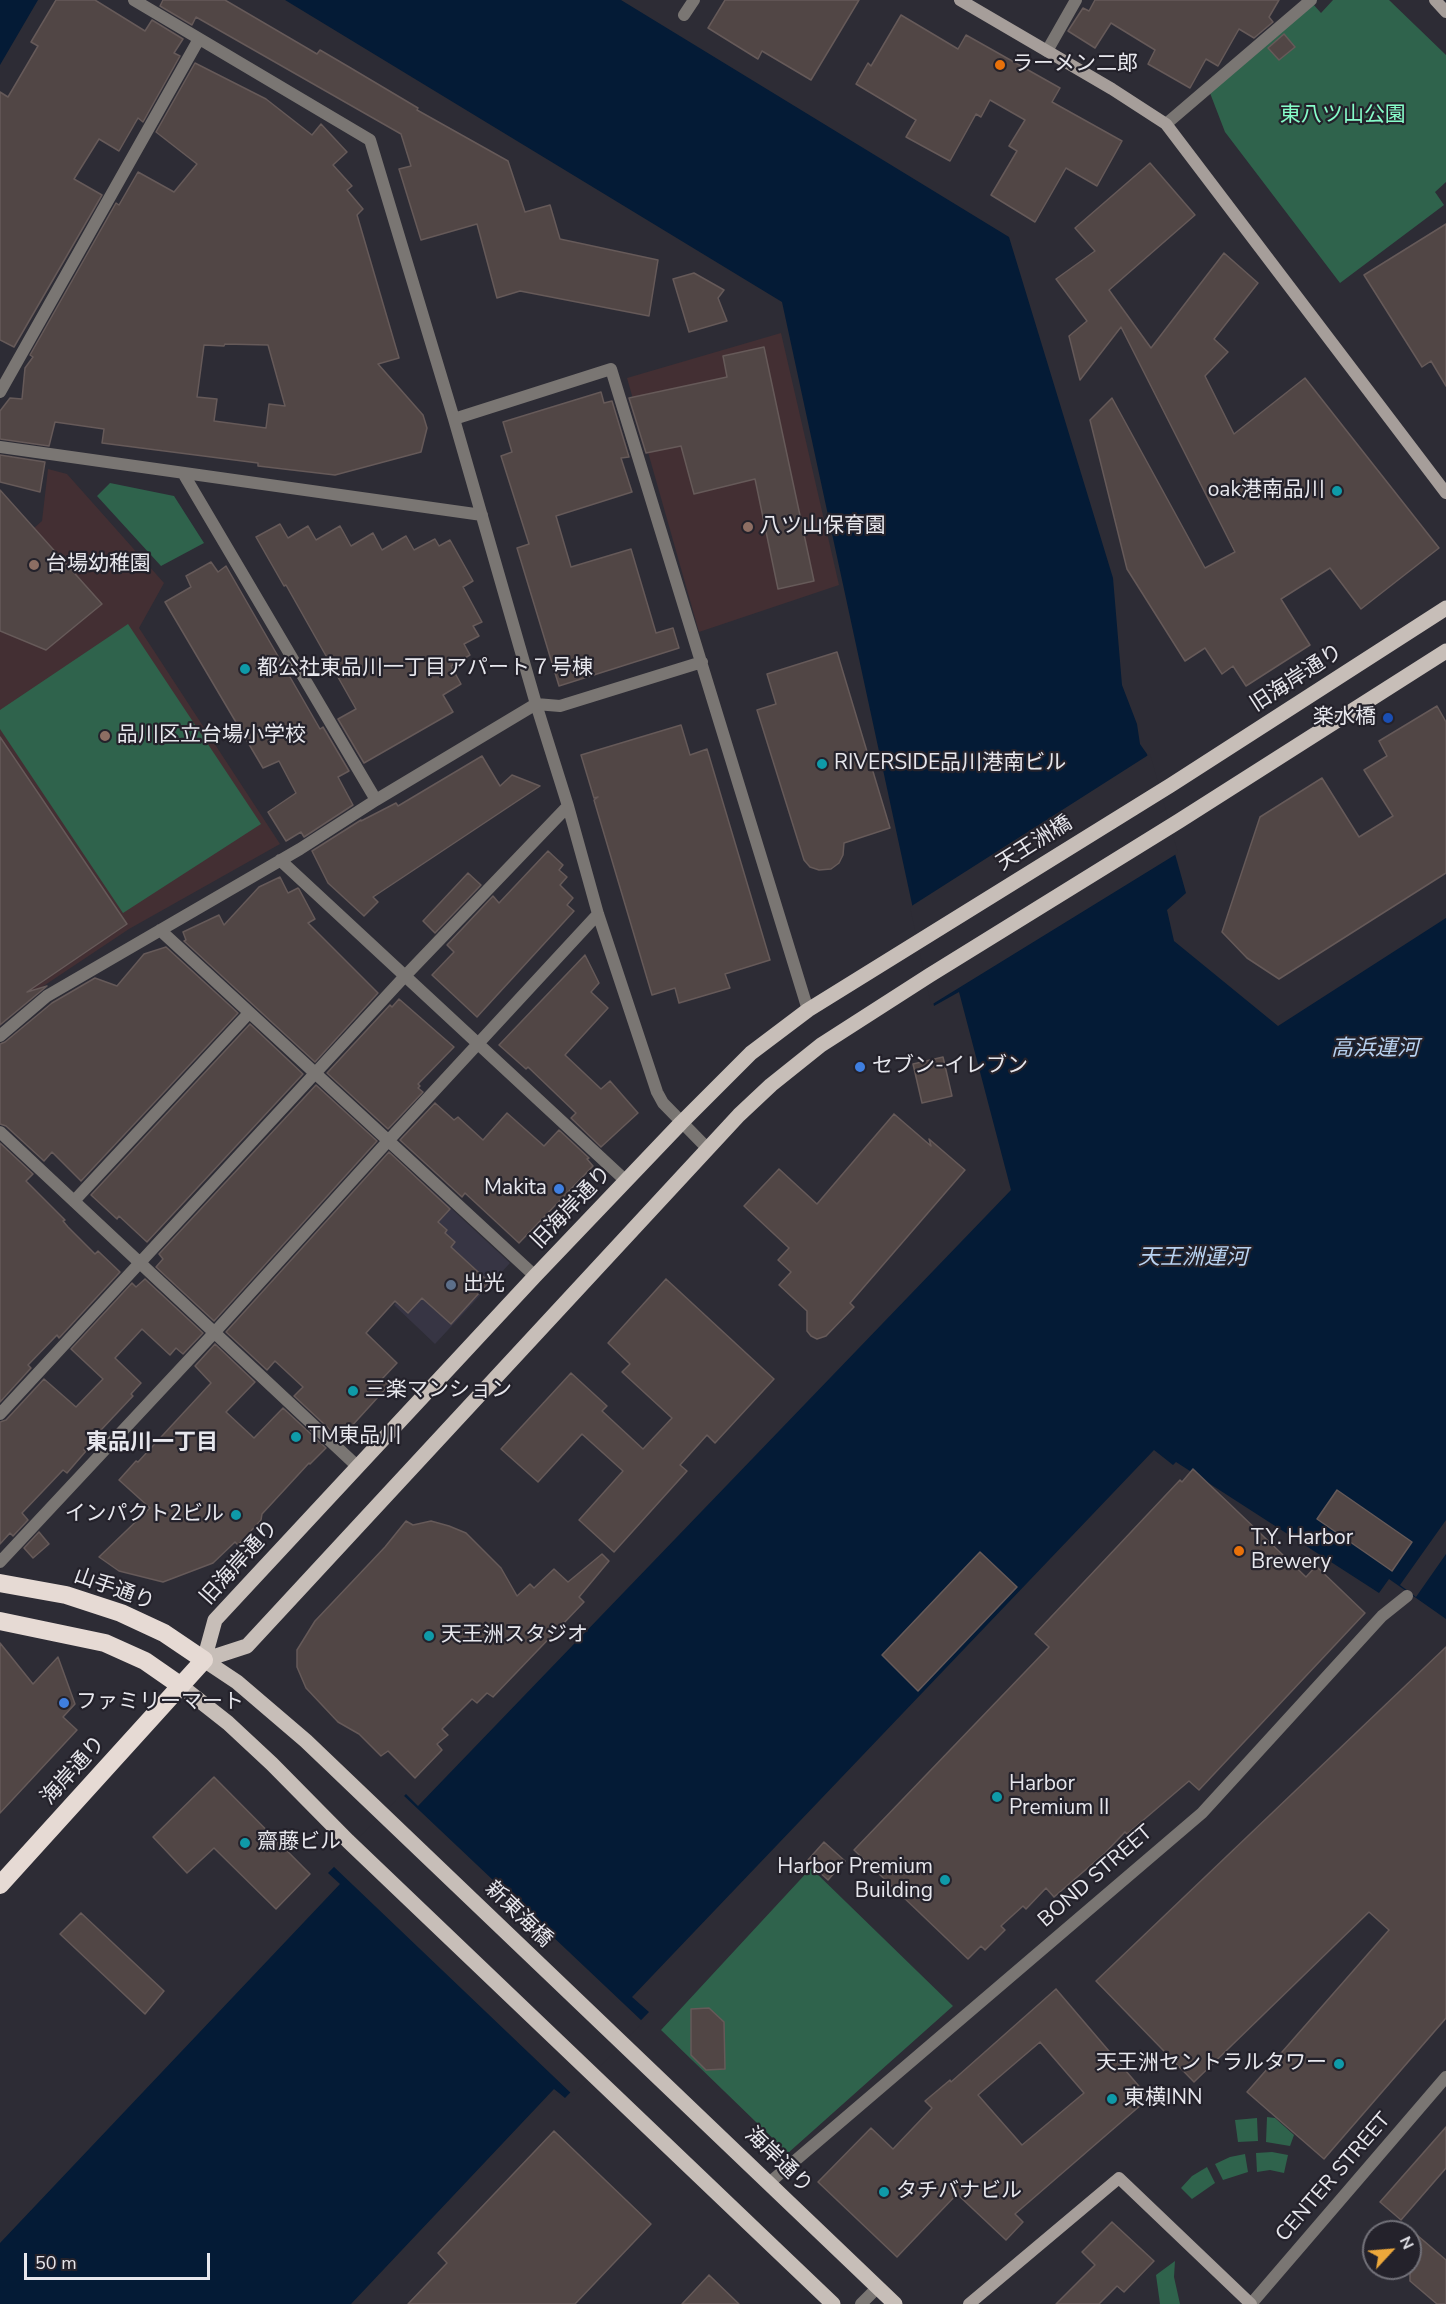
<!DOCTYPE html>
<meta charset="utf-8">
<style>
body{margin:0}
#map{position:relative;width:1446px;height:2304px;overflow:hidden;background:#2d2c35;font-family:"Nunito Sans",sans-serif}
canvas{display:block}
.north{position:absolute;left:1362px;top:2220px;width:60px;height:60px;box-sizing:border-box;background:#24222b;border:2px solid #727179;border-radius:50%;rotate:64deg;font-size:16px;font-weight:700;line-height:24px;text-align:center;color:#e7e7ed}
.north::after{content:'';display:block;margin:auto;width:21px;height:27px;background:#eda83b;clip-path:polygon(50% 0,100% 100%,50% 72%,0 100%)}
.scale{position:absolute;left:24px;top:2253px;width:186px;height:27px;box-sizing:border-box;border:3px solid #e7e7ed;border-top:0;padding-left:8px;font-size:18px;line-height:21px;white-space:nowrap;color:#e7e7ed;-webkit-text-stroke:4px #24222b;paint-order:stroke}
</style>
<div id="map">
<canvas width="1446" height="2304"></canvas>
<div class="north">N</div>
<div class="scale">50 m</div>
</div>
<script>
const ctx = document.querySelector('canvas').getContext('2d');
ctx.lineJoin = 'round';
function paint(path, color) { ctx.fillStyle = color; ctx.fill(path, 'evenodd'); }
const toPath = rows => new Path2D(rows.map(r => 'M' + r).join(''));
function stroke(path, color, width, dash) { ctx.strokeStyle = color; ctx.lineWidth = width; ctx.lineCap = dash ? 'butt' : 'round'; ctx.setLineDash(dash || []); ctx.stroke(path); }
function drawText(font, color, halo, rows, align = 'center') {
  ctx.font = font + ' "Nunito Sans","Noto Sans JP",sans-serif'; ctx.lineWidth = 4.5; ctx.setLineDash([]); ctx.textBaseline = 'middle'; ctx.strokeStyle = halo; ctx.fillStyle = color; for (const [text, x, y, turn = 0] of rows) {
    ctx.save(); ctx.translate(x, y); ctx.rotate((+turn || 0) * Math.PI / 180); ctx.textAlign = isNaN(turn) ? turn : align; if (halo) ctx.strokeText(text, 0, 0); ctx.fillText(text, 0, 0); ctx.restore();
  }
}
paint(toPath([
 [429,1188,510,1263,435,1344,394,1305,432,1265,392,1228]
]), '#373544');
paint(toPath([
 [781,333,839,585,699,632,627,378],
 [48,469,67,474,164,583,139,628,280,844,129,929,18,1003,0,998,0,558,42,521]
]), '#432f33');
paint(toPath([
 [1333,0,1389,0,1446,55,1446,182,1435,192,1444,205,1340,283,1225,132,1210,93,1313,4,1321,13],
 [110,483,174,496,204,543,161,566,97,496],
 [128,624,261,824,123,913,0,729,0,710],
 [811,1868,953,2006,788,2153,661,2030],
 [1267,2117,1275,2118,1294,2135,1290,2146,1266,2142],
 [1257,2118,1258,2141,1238,2142,1235,2120],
 [1272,2152,1288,2155,1284,2173,1270,2170,1257,2172,1256,2153],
 [1245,2154,1248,2172,1223,2180,1215,2164,1230,2157],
 [1207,2167,1215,2183,1192,2199,1181,2188,1192,2176],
 [1175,2261,1174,2277,1180,2304,1160,2304,1156,2275]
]), '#2f634c');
paint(toPath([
 [0,0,38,0,0,65],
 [285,0,621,0,1009,237,1113,578,1122,685,1137,724,1140,744,1147,754,1186,893,1167,910,1174,941,1278,1026,1446,918,1446,1619,1389,1579,1379,1593,1176,1462,1173,1465,1154,1450,632,1997,649,2012,565,2098,554,2089,351,2304,0,2304,0,2243,340,1884,328,1873,406,1794,418,1806,1011,1190,959,992,934,1006,782,302]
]), '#041b36');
paint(toPath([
 [1150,754,1178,853,931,1005,910,907],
 [1446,1520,1446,1554,1416,1597,1400,1585],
 [402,1794,643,2022,573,2095,332,1865]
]), '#2d2c35');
const building = toPath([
 [56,0,95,0,145,31,152,20,183,39,174,53,180,56,143,122,138,118,119,151,99,139,74,179,102,195,14,347,0,340,0,92,8,97,38,46,31,42,56,0],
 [163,0,225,0,317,54,320,50,349,67,418,108,417,110,508,161,525,212,550,205,560,239,658,260,649,316,520,291,497,298,477,224,421,240,399,169,411,166,401,134,196,17,192,25,160,6,163,0],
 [725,0,859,0,811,80,762,51,758,59,708,28,725,0],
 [1095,0,1279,0,1269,17,1273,22,1254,38,1239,29,1218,66,1206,59,1190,88,1148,64,1155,50,1111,23,1095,48,1068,31,1083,8,1089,11,1095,0],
 [901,15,958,49,966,35,1060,88,1052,102,1122,141,1097,186,1066,168,1035,222,991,195,1017,151,1009,146,1025,120,990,100,981,117,976,114,950,161,906,137,916,120,856,84,868,63,871,66,901,15],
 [1284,34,1295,47,1279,60,1268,48,1284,34],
 [195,63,266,99,312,135,321,124,347,152,333,165,352,186,347,190,363,209,357,215,399,358,378,364,423,415,427,428,421,452,335,475,258,466,258,463,102,443,104,429,55,422,49,446,0,439,0,411,10,398,22,399,25,368,33,357,30,355,116,203,119,205,138,172,174,192,197,164,156,132,195,63],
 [225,344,268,345,285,406,269,404,266,428,214,421,217,399,197,397,204,345,224,346,225,344],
 [1150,163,1195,215,1109,290,1151,348,1224,253,1258,283,1214,339,1228,352,1205,376,1234,434,1305,378,1439,548,1361,609,1330,568,1281,599,1310,645,1246,686,1233,666,1222,674,1205,648,1185,661,1127,569,1090,420,1112,398,1205,568,1235,552,1121,327,1080,380,1069,336,1087,321,1056,279,1095,251,1075,228,1150,163],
 [1446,224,1446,386,1431,361,1422,367,1364,275,1446,224],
 [694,273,724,290,718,298,727,321,689,332,673,279,694,273],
 [764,347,814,581,778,589,755,479,694,494,681,446,646,453,629,398,727,377,723,356,764,347],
 [601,392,604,403,612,401,629,457,621,458,632,492,556,516,571,567,631,549,656,633,673,628,679,648,559,686,517,548,529,544,501,456,512,452,503,422,601,392],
 [0,455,45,462,40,492,0,482,0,455],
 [0,490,102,604,46,650,0,631,0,490],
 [280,524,288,538,308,526,316,540,340,526,351,546,373,533,382,550,406,536,414,550,435,539,439,546,450,540,473,581,463,587,482,622,473,626,479,636,464,644,470,655,451,666,461,684,443,695,453,712,364,763,338,719,356,709,286,585,284,586,256,537,280,524],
 [211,562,218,572,226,566,320,729,323,727,349,771,338,777,353,805,304,837,301,832,286,841,268,812,296,793,279,761,263,768,165,602,191,587,186,576,211,562],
 [837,652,890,828,844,843,843,855,839,863,831,869,819,870,810,867,804,860,757,710,776,704,767,674,837,652],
 [1437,706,1446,722,1446,873,1279,979,1247,958,1222,932,1260,817,1322,778,1359,837,1393,816,1364,770,1387,756,1379,741,1437,706],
 [681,725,690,755,707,749,770,960,725,974,730,988,679,1003,675,988,652,995,594,800,598,797,594,798,581,755,681,725],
 [0,737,127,924,27,992,47,986,0,1025,0,737],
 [482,756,500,786,512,775,540,786,373,897,378,902,364,916,328,883,312,851,361,820,361,821,396,803,398,806,482,756],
 [548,851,563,865,559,870,567,877,560,885,573,898,567,905,574,911,477,1017,432,975,454,952,447,945,493,896,499,903,548,851],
 [468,873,481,885,435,933,423,921,468,873],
 [280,877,288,893,298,888,299,889,315,919,308,923,378,993,315,1062,184,941,186,940,183,932,219,915,224,925,259,887,280,877],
 [166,947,238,1013,81,1181,52,1152,44,1161,6,1126,0,1124,0,1044,5,1042,52,1003,95,978,117,986,144,954,166,947],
 [585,955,599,983,591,992,608,1008,565,1055,601,1089,610,1081,638,1113,601,1147,571,1118,576,1113,528,1067,526,1069,499,1045,585,955],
 [399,999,454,1047,418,1084,420,1086,418,1088,423,1092,388,1129,327,1073,390,1005,392,1007,399,999],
 [250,1024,303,1074,147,1242,119,1216,117,1219,91,1195,250,1024],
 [943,1057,952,1096,922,1103,913,1064,943,1057],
 [316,1085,377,1141,214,1321,156,1267,163,1259,159,1254,316,1085],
 [435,1103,454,1120,458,1117,483,1140,507,1113,544,1146,559,1130,589,1158,587,1159,593,1166,519,1243,465,1193,462,1197,400,1140,435,1103],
 [894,1114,931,1146,929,1139,965,1170,850,1303,854,1307,826,1336,817,1339,811,1336,807,1331,807,1311,779,1285,791,1272,778,1260,789,1248,744,1206,779,1169,817,1204,894,1114],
 [0,1143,33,1174,26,1181,65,1220,63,1221,68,1227,95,1254,98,1251,120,1272,59,1338,57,1335,28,1365,31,1368,0,1402,0,1143],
 [389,1152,450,1209,438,1222,447,1230,445,1233,455,1242,451,1247,489,1282,451,1324,422,1298,408,1313,395,1301,366,1333,397,1363,382,1379,389,1385,349,1429,347,1427,338,1437,294,1396,303,1387,275,1361,267,1370,226,1332,389,1152],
 [145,1279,203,1333,183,1354,176,1348,170,1355,142,1329,115,1358,141,1383,131,1394,133,1396,101,1430,84,1450,86,1451,67,1473,63,1470,22,1513,28,1520,13,1536,10,1533,0,1544,0,1422,6,1420,44,1379,76,1407,103,1379,71,1349,132,1283,136,1287,145,1279],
 [666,1279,774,1379,715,1443,707,1435,680,1465,687,1471,614,1552,579,1520,623,1471,582,1434,538,1482,501,1449,571,1373,607,1406,602,1411,643,1449,672,1418,622,1372,630,1364,608,1343,666,1279],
 [215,1344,255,1382,226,1412,254,1438,283,1408,326,1448,310,1464,309,1463,262,1514,261,1520,238,1545,235,1542,213,1563,163,1582,119,1571,99,1557,150,1508,119,1480,136,1461,138,1462,211,1383,195,1366,215,1344],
 [1193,1469,1306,1577,1316,1566,1365,1613,1199,1790,1189,1781,1127,1834,1125,1832,1105,1853,1054,1897,1046,1888,1026,1909,1023,1906,1001,1926,1005,1930,985,1950,981,1946,968,1959,854,1850,1049,1647,1035,1634,1180,1480,1182,1482,1193,1469],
 [1337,1490,1412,1542,1392,1571,1317,1519,1337,1490],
 [406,1521,413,1525,431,1521,449,1526,466,1533,501,1568,517,1596,530,1584,534,1588,554,1569,568,1582,602,1554,609,1561,579,1597,584,1602,493,1697,487,1693,477,1703,472,1699,442,1729,448,1735,437,1744,442,1750,415,1778,388,1751,381,1756,359,1734,338,1722,306,1688,297,1667,297,1650,315,1621,385,1547,406,1521],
 [39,1532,49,1544,33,1558,24,1548,39,1532],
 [980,1552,1017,1587,918,1691,882,1655,980,1552],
 [0,1643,33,1684,58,1657,75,1704,63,1717,77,1730,0,1813,0,1643],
 [1446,1647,1446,2018,1324,2159,1247,2092,1389,1930,1369,1912,1194,2082,1096,1981,1446,1647],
 [214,1777,310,1874,276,1909,214,1848,187,1873,153,1837,214,1777],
 [824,1842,845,1861,828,1880,807,1861,824,1842],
 [81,1913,164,1991,145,2014,60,1934,81,1913],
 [1056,1989,1149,2098,1015,2214,1023,2222,1006,2240,957,2194,897,2257,818,2182,871,2128,893,2149,932,2108,925,2101,950,2080,951,2082,1056,1989],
 [1040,2042,1084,2093,1022,2145,978,2095,1040,2042],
 [709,2008,724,2022,725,2069,706,2070,691,2055,691,2009,709,2008],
 [1446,2127,1446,2168,1401,2220,1380,2202,1446,2127],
 [554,2131,651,2224,575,2304,408,2304,447,2263,438,2253,554,2131],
 [1112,2222,1154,2261,1124,2292,1117,2286,1099,2304,1056,2304,1095,2265,1082,2252,1112,2222],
 [1410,2229,1446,2260,1446,2304,1437,2304,1410,2281,1410,2229],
 [709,2275,739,2304,682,2304,709,2275]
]);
paint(building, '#514645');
stroke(building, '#665a59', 1.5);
stroke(toPath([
 [134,0,370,140,454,419,536,704,568,806,598,914,657,1092,663,1103,708,1149],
 [684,15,694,0],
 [1047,51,1076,0],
 [1166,124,1311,0],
 [0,392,199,39],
 [454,419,611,369,808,1010],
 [0,447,482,515],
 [183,473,376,800],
 [280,860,626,1181],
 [160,930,535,1276],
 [0,1036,47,996,300,849,376,800,536,704,560,706,702,662],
 [0,1132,357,1466],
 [74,1201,249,1013],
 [0,1414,405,976,568,806],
 [0,1562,214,1333,388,1141,598,914],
 [769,2183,1202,1813,1382,1616,1407,1596],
 [861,2304,878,2287],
 [1251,2304,1446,2077]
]), '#7a7673', 12);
stroke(toPath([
 [960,0,1112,89,1166,124,1446,493],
 [1435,0,1446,12],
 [969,2304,1119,2178,1251,2304]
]), '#a69e9a', 12);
stroke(toPath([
 [204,1660,215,1620,535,1276,681,1123,751,1053,808,1010,1171,785,1446,608],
 [204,1660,247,1646,739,1115,771,1085,821,1045,930,975,1179,821,1446,651],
 [204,1660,237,1682,306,1741,895,2304],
 [181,1686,228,1723,272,1764,348,1841,833,2304]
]), '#c7beb8', 15);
stroke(toPath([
 [0,1583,66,1595,121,1613,164,1633,204,1660,0,1885],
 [0,1621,105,1643,145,1661,181,1686]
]), '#e6dad4', 18);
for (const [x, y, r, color] of [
 [1000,65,6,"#e8710a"],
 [1337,491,6,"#0f9aa8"],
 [748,527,6,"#8d6e63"],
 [34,565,6,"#8d6e63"],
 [245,669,6,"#0f9aa8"],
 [1388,718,6,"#1a4fb4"],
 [105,736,6,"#8d6e63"],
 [822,764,6,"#0f9aa8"],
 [860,1067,6,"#3f7fe0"],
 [559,1189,6,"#3f7fe0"],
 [451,1285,6,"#5c6f8a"],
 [353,1391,6,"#0f9aa8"],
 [296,1437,6,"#0f9aa8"],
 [236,1515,6,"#0f9aa8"],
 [1239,1551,6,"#e8710a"],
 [429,1636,6,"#0f9aa8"],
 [64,1703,6,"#3f7fe0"],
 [997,1797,6,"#0f9aa8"],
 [245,1843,6,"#0f9aa8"],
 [945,1880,6,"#0f9aa8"],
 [1339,2064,6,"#0f9aa8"],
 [1112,2099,6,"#0f9aa8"],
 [884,2192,6,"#0f9aa8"]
]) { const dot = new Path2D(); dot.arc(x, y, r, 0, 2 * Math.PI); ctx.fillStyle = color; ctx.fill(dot); stroke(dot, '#24222b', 2); }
drawText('21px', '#e7e7ed', '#24222b', [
 ["ラーメン二郎",1012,65],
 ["oak港南品川",1325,491,"right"],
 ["八ツ山保育園",760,527],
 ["台場幼稚園",46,565],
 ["都公社東品川一丁目アパート７号棟",257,669],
 ["楽水橋",1376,718,"right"],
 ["品川区立台場小学校",117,736],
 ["RIVERSIDE品川港南ビル",834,764],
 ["セブン-イレブン",872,1067],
 ["Makita",547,1189,"right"],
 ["出光",463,1285],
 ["三楽マンション",365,1391],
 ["TM東品川",308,1437],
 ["インパクト2ビル",224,1515,"right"],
 ["T.Y. Harbor",1251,1539],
 ["Brewery",1251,1563],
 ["天王洲スタジオ",441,1636],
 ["ファミリーマート",76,1703],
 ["Harbor",1009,1785],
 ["Premium II",1009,1809],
 ["齋藤ビル",257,1843],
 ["Harbor Premium",933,1868,"right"],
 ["Building",933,1892,"right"],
 ["天王洲セントラルタワー",1327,2064,"right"],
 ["東横INN",1124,2099],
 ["タチバナビル",896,2192]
], 'left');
drawText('21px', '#87fdca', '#24222b', [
 ["東八ツ山公園",1343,116]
]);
drawText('21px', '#e7e7ed', '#24222b', [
 ["旧海岸通り",1297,679,-33],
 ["天王洲橋",1035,844,-32],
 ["旧海岸通り",572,1208,-46],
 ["旧海岸通り",240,1563,-48],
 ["山手通り",114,1590,20],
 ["海岸通り",74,1771,-48],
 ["BOND STREET",1096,1877,-41],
 ["新東海橋",518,1915,44],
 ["海岸通り",778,2161,44],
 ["CENTER STREET",1334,2178,-49]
]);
drawText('italic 22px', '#b8d2f1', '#24222b', [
 ["高浜運河",1375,1050],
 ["天王洲運河",1193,1259]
]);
drawText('bold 22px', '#e7e7ed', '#24222b', [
 ["東品川一丁目",152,1444]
]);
</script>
